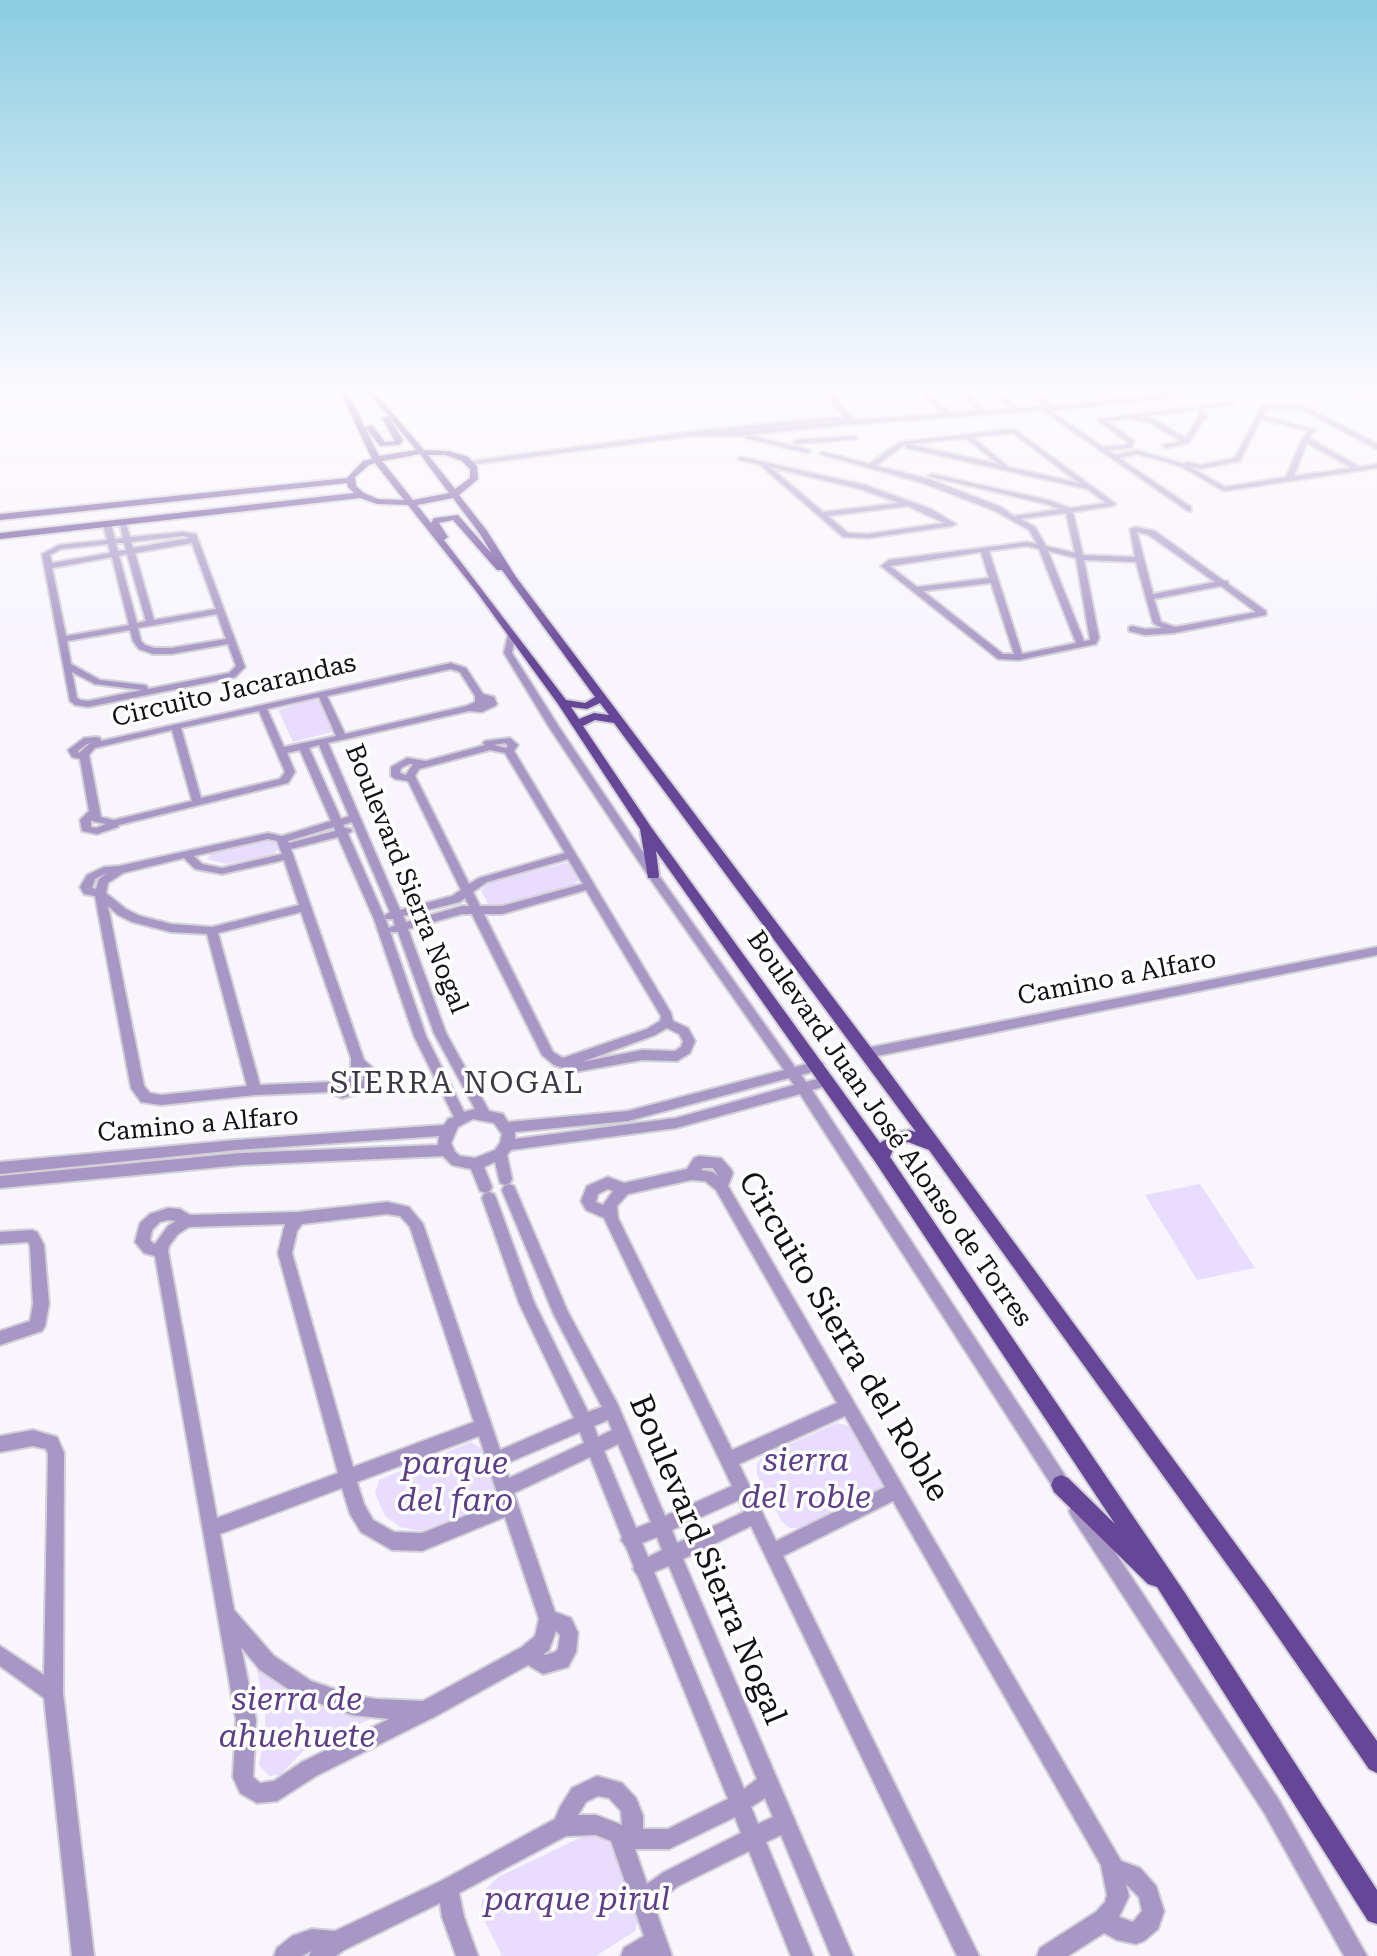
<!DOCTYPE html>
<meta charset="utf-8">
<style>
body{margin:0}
canvas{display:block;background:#f8f5fd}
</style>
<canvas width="1377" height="1956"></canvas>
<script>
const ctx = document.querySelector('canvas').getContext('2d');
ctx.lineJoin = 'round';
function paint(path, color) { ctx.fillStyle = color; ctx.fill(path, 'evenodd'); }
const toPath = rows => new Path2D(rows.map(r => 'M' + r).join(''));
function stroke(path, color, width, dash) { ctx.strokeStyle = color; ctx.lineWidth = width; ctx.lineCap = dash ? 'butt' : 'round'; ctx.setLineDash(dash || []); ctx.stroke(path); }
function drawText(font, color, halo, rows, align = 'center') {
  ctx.font = font + ' "Roboto Serif",serif'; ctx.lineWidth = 7; ctx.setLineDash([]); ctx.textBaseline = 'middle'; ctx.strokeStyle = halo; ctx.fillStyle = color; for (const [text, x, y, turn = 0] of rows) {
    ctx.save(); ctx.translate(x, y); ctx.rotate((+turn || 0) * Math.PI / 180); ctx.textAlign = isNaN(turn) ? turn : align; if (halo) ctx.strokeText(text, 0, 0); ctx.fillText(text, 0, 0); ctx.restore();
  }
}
paint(toPath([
 [311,700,320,701,332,732,293,742,278,710],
 [268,838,277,840,280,847,273,855,226,864,208,859,212,851],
 [566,863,573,865,580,878,573,886,494,907,489,906,481,891,488,883],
 [1200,1184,1255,1268,1197,1280,1145,1195],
 [837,1423,852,1427,882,1479,882,1485,875,1493,801,1528,790,1528,782,1522,757,1474,757,1464,763,1456],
 [471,1442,485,1451,498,1493,490,1505,421,1531,400,1527,385,1516,375,1493,379,1480],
 [254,1655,378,1716,323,1739,302,1752,280,1775,269,1776,259,1765,265,1734,265,1711],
 [590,1833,614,1839,639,1914,635,1931,596,1956,502,1956,483,1917,481,1904,486,1889,498,1877]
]), '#e8ddfe');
stroke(toPath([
 [1215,387,1348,402],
 [1358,402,1377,402]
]), '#9ff2d6', 2);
const minor = toPath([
 [819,387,826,387,854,420,943,414,914,387,921,387,950,413,978,411,953,387,960,387,985,411,1011,409,984,387,991,387,1018,408,1046,406,1024,387,1031,387,1053,406,1172,393,1179,388,1197,387,1181,391,1174,397,1053,411,1049,410,1103,447,1126,445,1127,442,1099,421,1099,419,1234,402,1234,404,1232,405,1138,417,1153,419,1186,438,1197,419,1200,416,1198,411,1203,410,1207,417,1203,420,1189,443,1166,448,1163,446,1164,445,1181,441,1149,422,1134,420,1134,418,1107,421,1134,441,1131,448,1108,450,1115,455,1137,450,1184,464,1187,462,1201,465,1235,458,1262,406,1302,405,1377,444,1377,449,1301,409,1266,409,1263,416,1314,429,1315,430,1309,438,1360,467,1377,464,1377,468,1224,491,1182,467,1153,458,1137,454,1119,458,1191,507,1191,511,1188,511,1042,410,844,425,737,436,691,436,470,465,467,463,470,461,706,430,836,417,847,421,819,387],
 [1261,419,1308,431,1302,439,1286,477,1225,487,1190,467,1201,469,1240,461,1261,419],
 [835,421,837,422,726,432,835,421],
 [1307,443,1352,468,1294,476,1307,443],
 [1324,387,1342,387,1377,392,1377,396,1324,387],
 [1014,429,1116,504,1112,506,1073,512,1083,555,1135,557,1130,529,1135,527,1155,531,1224,581,1228,581,1228,584,1266,611,1266,615,1174,633,1145,635,1129,631,1129,627,1132,626,1145,629,1162,628,1153,623,1136,562,1084,560,1099,638,1096,644,1019,660,998,659,881,566,889,560,1027,542,1037,544,1029,530,995,511,923,483,820,454,823,452,869,464,900,442,1014,429],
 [1013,433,1079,483,1008,467,973,437,1013,433],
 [966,438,998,464,909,444,911,444,966,438],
 [904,445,907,448,1087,489,1106,503,1070,508,1048,500,932,474,928,476,1046,504,1060,509,1014,516,1001,507,929,479,876,466,904,445],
 [1066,513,1075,553,1046,546,1035,527,1021,519,1066,513],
 [1137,532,1149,535,1215,582,1153,594,1137,532],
 [1027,546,1039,549,1076,643,1022,654,989,551,1027,546],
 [1048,551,1076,558,1090,640,1084,641,1048,551],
 [981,552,989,578,917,587,890,566,981,552],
 [991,583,1014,654,1003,654,923,591,991,583],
 [1221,586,1256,612,1175,627,1161,622,1154,599,1221,586],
 [748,435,809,450,810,451,807,453,746,438,746,436,748,435],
 [855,436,858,438,857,439,796,444,793,442,796,440,855,436],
 [741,457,865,485,931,509,956,524,952,526,868,538,843,537,759,464,739,460,738,459,741,457],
 [770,467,860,489,899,503,823,512,770,467],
 [908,506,944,523,868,534,848,533,828,516,908,506],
 [119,521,126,523,130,537,183,532,196,534,245,667,235,677,88,707,75,705,70,701,42,554,59,545,107,540,103,524,107,522,111,524,115,539,123,538,119,521],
 [183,536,190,538,133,548,131,542,183,536],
 [116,543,124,543,126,550,118,551,116,543],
 [192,543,216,609,154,620,135,553,192,543],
 [108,544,110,553,52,563,50,555,61,549,108,544],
 [127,554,146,621,137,623,119,556,127,554],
 [112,557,129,625,66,636,52,568,112,557],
 [217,614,226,639,171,648,154,648,145,645,141,641,138,628,217,614],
 [130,630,133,641,139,649,153,654,171,654,228,644,236,666,229,673,148,689,147,686,144,685,100,680,71,664,67,641,130,630],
 [72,672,95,684,142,690,88,701,81,700,77,698,72,672],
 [512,631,516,634,512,653,559,727,657,873,795,1067,818,1061,823,1063,824,1066,823,1069,801,1075,806,1082,828,1076,833,1078,835,1081,833,1084,812,1090,1070,1483,1073,1489,1070,1495,1064,1497,1058,1495,800,1094,676,1128,511,1150,507,1155,512,1179,510,1183,505,1185,500,1183,495,1162,484,1167,492,1187,490,1191,485,1193,480,1191,471,1169,452,1165,443,1156,241,1165,0,1188,0,1176,241,1153,438,1145,439,1136,236,1150,0,1174,0,1162,236,1140,444,1125,448,1119,454,1117,414,1036,374,919,338,837,291,849,364,1060,375,1070,377,1081,375,1084,370,1091,342,1098,329,1092,255,1095,161,1105,141,1102,131,1088,95,896,84,894,80,887,87,875,104,867,119,866,268,833,282,836,331,821,300,750,287,753,295,772,288,783,119,825,118,827,97,834,82,831,80,820,89,811,80,759,72,757,68,750,84,738,97,737,100,738,101,741,451,663,466,668,483,694,494,697,497,704,495,706,482,712,469,711,328,743,400,910,452,896,461,890,408,781,395,779,391,776,391,767,407,758,426,761,485,745,483,743,485,741,510,738,518,745,514,751,671,1013,673,1021,688,1028,695,1041,690,1053,677,1061,642,1060,575,1072,554,1065,542,1055,472,914,462,914,408,929,446,1033,489,1111,503,1114,508,1122,628,1111,784,1070,649,877,549,727,504,653,508,634,512,631],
 [451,669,460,672,475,696,475,702,466,706,345,734,327,696,451,669],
 [319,697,336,736,284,747,267,709,319,697],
 [259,711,285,772,280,779,201,798,181,728,259,711],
 [172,730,192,801,114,820,101,817,89,755,95,748,172,730],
 [91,743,89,744,79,753,78,751,87,744,91,743],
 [505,743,508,746,506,748,494,745,505,743],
 [319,745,349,816,341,819,309,748,319,745],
 [490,750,505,753,565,853,479,878,469,884,415,776,419,769,490,750],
 [409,764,413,764,406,775,400,773,401,768,409,764],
 [91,820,92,821,106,824,96,828,91,827,91,820],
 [352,822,390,912,384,916,348,834,352,831,351,829,345,828,343,825,352,822],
 [334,827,335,831,289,843,288,841,334,827],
 [268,839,277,841,282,854,222,868,202,864,194,856,268,839],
 [184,858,195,869,222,874,284,860,299,905,212,927,171,924,140,916,126,909,106,893,108,883,123,873,184,858],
 [568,859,583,884,502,906,480,906,473,892,487,882,568,859],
 [107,873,99,879,96,889,92,888,95,879,107,873],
 [586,890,661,1016,660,1021,647,1029,563,1058,553,1052,484,914,502,914,586,890],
 [465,898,469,906,462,906,406,922,403,916,460,902,465,898],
 [108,906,118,915,132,922,171,932,207,934,247,1086,161,1095,150,1093,144,1086,108,906],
 [301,912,351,1058,351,1070,341,1080,331,1082,260,1085,218,933,301,912],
 [384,916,386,919,393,919,395,925,389,928,384,916],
 [390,932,398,932,434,1033,475,1109,464,1112,426,1036,390,932],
 [667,1028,679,1034,683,1041,681,1047,675,1051,642,1050,582,1062,655,1035,667,1028],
 [363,1074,363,1080,361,1083,352,1086,363,1074],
 [789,1078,794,1085,676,1118,515,1139,515,1132,628,1121,789,1078],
 [473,1119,494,1123,502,1134,500,1143,495,1150,475,1158,460,1156,455,1152,451,1143,458,1127,473,1119],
 [1377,947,1377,955,867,1058,862,1056,861,1053,862,1050,867,1048,1377,947],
 [699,1156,721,1158,731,1169,733,1173,728,1186,1121,1861,1140,1868,1156,1886,1164,1911,1158,1929,1144,1941,1136,1944,1117,1940,1104,1933,1068,1956,1037,1956,1040,1948,1096,1912,1105,1902,1107,1895,1101,1865,893,1501,783,1556,979,1956,957,1956,751,1526,683,1559,853,1956,831,1956,781,1835,766,1842,813,1956,791,1956,749,1851,678,1886,654,1905,672,1956,621,1956,624,1948,644,1936,611,1841,596,1835,566,1836,459,1893,464,1917,478,1956,456,1956,442,1917,440,1903,344,1950,336,1956,309,1956,311,1951,302,1956,274,1956,277,1948,292,1936,312,1929,335,1931,441,1881,555,1819,560,1807,572,1788,597,1776,622,1783,636,1798,643,1816,643,1829,668,1829,728,1799,638,1576,633,1569,634,1567,626,1547,621,1540,622,1537,590,1457,514,1493,555,1612,571,1618,578,1633,576,1652,568,1667,543,1674,528,1665,434,1717,316,1776,277,1801,257,1803,240,1793,233,1777,236,1720,155,1256,144,1253,135,1242,140,1223,150,1214,168,1208,180,1209,190,1215,298,1212,387,1202,409,1207,423,1224,500,1450,574,1418,519,1303,482,1198,484,1194,489,1192,494,1194,496,1198,534,1302,588,1412,602,1407,554,1315,502,1190,504,1186,509,1184,514,1186,568,1312,618,1405,665,1516,732,1486,604,1218,586,1210,581,1201,587,1186,603,1179,608,1177,624,1183,687,1169,694,1158,699,1156],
 [703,1168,713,1168,718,1176,713,1172,701,1170,703,1168],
 [691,1180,705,1181,716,1190,837,1403,732,1450,618,1218,617,1206,628,1194,691,1180],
 [608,1189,613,1191,603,1205,596,1202,598,1194,608,1189],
 [387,1214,400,1216,410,1227,474,1422,353,1467,292,1253,297,1231,302,1224,387,1214],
 [168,1220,176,1221,168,1226,155,1244,153,1243,150,1240,152,1230,160,1222,168,1220],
 [285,1224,278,1253,338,1473,217,1518,168,1251,169,1246,178,1234,189,1227,285,1224],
 [845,1416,885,1487,776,1541,739,1464,845,1416],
 [608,1420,612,1430,598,1437,594,1426,608,1420],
 [580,1432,584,1443,509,1478,505,1464,580,1432],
 [479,1436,500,1502,422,1533,394,1532,373,1520,364,1504,357,1482,479,1436],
 [618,1444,651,1522,636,1528,604,1451,618,1444],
 [342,1488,350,1514,361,1532,392,1550,422,1551,505,1517,539,1619,535,1636,522,1647,423,1701,376,1699,352,1695,311,1681,274,1656,234,1610,220,1534,342,1488],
 [739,1500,744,1512,677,1543,672,1530,739,1500],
 [657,1537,662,1550,648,1557,642,1543,657,1537],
 [669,1566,757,1779,744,1789,654,1572,669,1566],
 [556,1631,560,1635,558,1649,555,1652,545,1655,544,1654,549,1650,556,1631],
 [241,1647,260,1670,299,1696,352,1715,389,1719,302,1762,274,1781,260,1783,253,1777,256,1720,241,1647],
 [598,1796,609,1798,621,1811,622,1825,596,1815,578,1815,586,1802,598,1796],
 [765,1798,773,1817,758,1824,751,1807,765,1798],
 [735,1817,741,1833,664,1872,647,1884,635,1849,669,1849,735,1817],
 [1126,1884,1139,1897,1142,1911,1133,1922,1119,1917,1129,1896,1126,1884],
 [32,1230,37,1232,44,1245,49,1304,45,1326,42,1331,0,1345,0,1331,30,1321,33,1304,30,1246,28,1242,0,1244,0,1232,32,1230],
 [33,1430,57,1437,64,1453,63,1693,94,1956,72,1956,44,1698,0,1666,0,1646,44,1675,48,1454,46,1449,33,1446,0,1452,0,1436,33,1430],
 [1078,1502,1084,1505,1279,1800,1367,1956,1344,1956,1265,1814,1072,1517,1069,1511,1072,1505,1078,1502]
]);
const major = toPath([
 [338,387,345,387,379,456,416,450,389,417,403,440,400,445,380,446,365,427,372,425,385,442,395,441,382,418,389,416,363,387,370,387,424,450,449,451,468,457,477,466,478,479,459,495,487,531,516,577,881,1061,1268,1588,1377,1741,1377,1773,1369,1769,1254,1602,929,1150,908,1142,901,1144,893,1150,890,1157,1185,1593,1377,1890,1377,1924,1368,1921,1157,1587,1148,1584,1054,1492,1051,1485,1054,1478,1061,1475,1068,1478,1115,1524,876,1163,656,851,659,875,658,878,648,878,640,829,558,704,476,591,408,505,377,504,360,498,0,539,0,533,354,493,348,487,347,483,0,520,0,514,347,478,363,461,372,459,338,387],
 [420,454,449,493,413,500,382,461,420,454],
 [428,455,445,455,462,461,470,469,470,478,455,489,428,455],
 [375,463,404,500,378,499,364,493,356,486,355,477,369,465,375,463],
 [453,498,480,534,492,554,458,515,434,518,431,523,417,505,453,498],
 [453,520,497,570,502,570,595,697,585,703,566,700,444,540,448,537,439,523,453,520],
 [600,703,609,715,594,713,579,719,571,707,587,709,600,703],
 [595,720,614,723,916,1132,909,1130,897,1132,880,1143,651,827,583,726,595,720]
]);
stroke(minor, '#d3d0d8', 4);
stroke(major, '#d3d0d8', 4);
paint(minor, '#a797c5');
paint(major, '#664696');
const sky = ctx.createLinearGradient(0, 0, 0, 661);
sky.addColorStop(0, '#8bcde1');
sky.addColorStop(0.59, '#fcfafe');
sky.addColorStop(1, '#fcfafe00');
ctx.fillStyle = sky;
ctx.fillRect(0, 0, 1377, 661);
drawText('26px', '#121016', '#fff', [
 ["Circuito Jacarandas",234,691,-13],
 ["Boulevard Sierra Nogal",406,879,68],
 ["Camino a Alfaro",1117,978,-11],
 ["Camino a Alfaro",198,1125,-5],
 ["Boulevard Juan José Alonso de Torres",889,1129,55]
]);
ctx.letterSpacing = '2px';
drawText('30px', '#3d3847', '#fff', [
 ["SIERRA NOGAL",457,1084]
]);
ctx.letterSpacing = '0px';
drawText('32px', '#121016', '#fff', [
 ["Circuito Sierra del Roble",843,1337,59],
 ["Boulevard Sierra Nogal",707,1560,67]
]);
drawText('italic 32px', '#5d3f89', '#fff', [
 ["sierra",806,1462],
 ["del roble",806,1499],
 ["parque",455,1465],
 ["del faro",455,1502],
 ["sierra de",297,1701],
 ["ahuehuete",297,1738],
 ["parque pirul",577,1901]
]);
</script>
